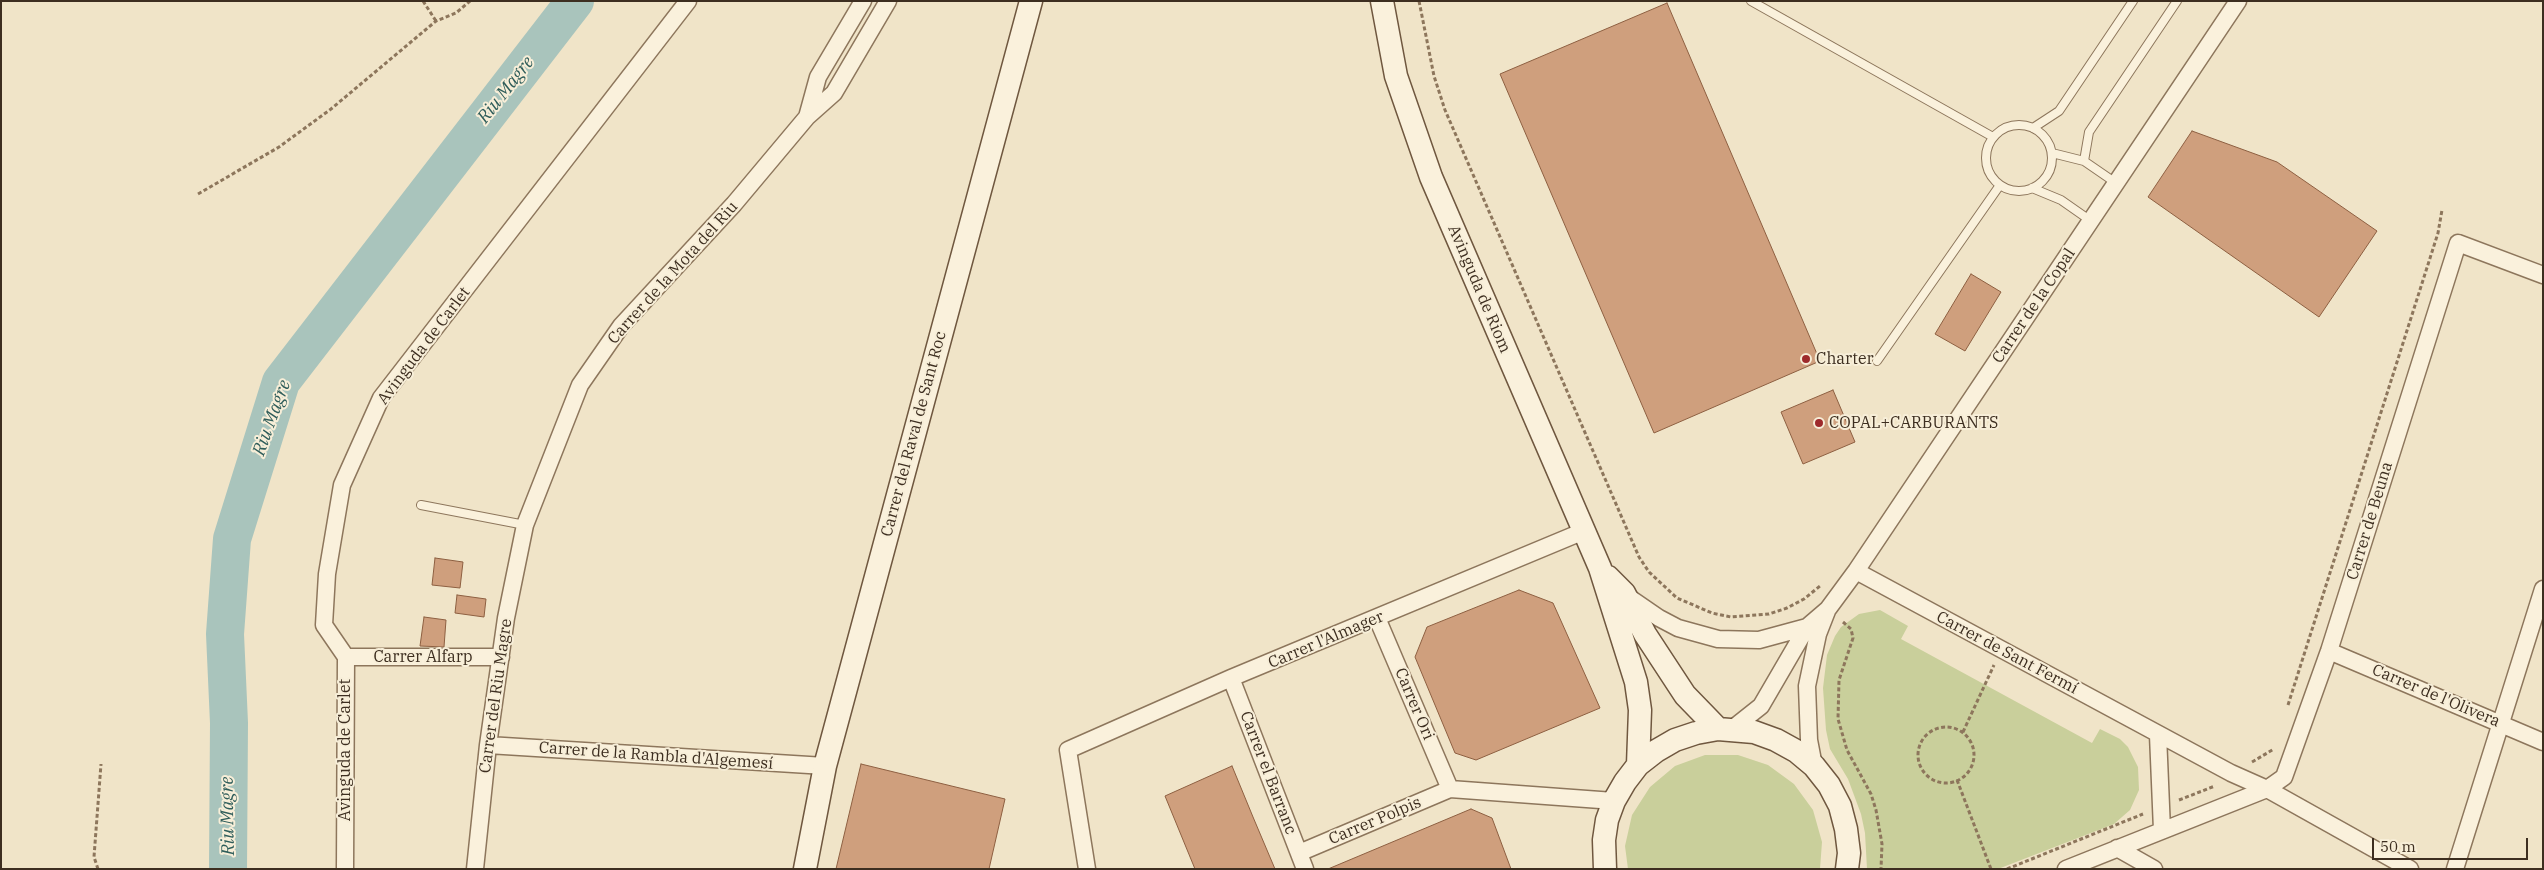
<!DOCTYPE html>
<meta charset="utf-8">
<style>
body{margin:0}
#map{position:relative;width:2544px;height:870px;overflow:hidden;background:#f0e4c8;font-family:"IBM Plex Serif",serif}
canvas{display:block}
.frame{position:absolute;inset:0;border:2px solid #3d2e20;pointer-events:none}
.scale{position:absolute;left:2372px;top:838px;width:156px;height:22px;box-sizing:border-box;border:2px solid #3d2e20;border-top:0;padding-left:6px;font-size:15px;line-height:18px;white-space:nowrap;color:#3d2e20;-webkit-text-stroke:4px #f7eed8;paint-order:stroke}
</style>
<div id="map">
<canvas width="2544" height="870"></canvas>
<div class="frame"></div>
<div class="scale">50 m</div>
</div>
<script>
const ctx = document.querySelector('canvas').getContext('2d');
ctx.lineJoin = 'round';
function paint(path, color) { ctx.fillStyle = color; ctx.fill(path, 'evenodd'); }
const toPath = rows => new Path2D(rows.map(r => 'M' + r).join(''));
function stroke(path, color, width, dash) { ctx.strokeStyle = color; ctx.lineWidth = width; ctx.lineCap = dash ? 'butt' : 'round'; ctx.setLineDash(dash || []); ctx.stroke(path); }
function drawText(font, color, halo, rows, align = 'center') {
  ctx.font = font + ' "IBM Plex Serif",serif'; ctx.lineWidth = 4; ctx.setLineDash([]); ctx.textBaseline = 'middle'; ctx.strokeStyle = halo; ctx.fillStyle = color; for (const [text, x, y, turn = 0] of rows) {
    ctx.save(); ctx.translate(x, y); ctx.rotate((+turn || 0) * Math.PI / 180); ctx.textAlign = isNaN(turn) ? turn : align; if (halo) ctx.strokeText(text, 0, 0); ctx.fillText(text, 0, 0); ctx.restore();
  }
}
paint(toPath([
 [1880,610,1908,626,1901,639,2092,743,2100,729,2120,739,2128,747,2138,767,2139,790,2130,810,2114,824,1998,869,1867,869,1865,833,1861,814,1848,779,1830,749,1826,730,1823,688,1827,655,1835,636,1841,627,1859,614],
 [1705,755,1738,755,1768,765,1794,784,1813,810,1822,842,1820,869,1628,869,1625,846,1632,815,1650,787,1675,766]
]), '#c9cf9b');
stroke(toPath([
 [228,869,229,723,225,634,232,539,281,382,575,1]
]), '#a9c4bc', 38);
const building = toPath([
 [1667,3,1820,361,1654,433,1500,74,1667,3],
 [2192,131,2277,162,2377,231,2319,317,2148,197,2192,131],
 [1971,274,2001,292,1965,351,1935,334,1971,274],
 [1833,390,1855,442,1803,464,1781,412,1833,390],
 [435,558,463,562,460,588,432,585,435,558],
 [1519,590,1553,603,1600,708,1476,760,1455,753,1415,657,1427,627,1519,590],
 [457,595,486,599,484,617,455,613,457,595],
 [424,617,446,620,444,647,420,646,424,617],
 [861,764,1005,799,989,869,836,869,861,764],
 [1232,766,1253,817,1275,869,1195,869,1165,796,1232,766],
 [1471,809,1492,818,1511,869,1328,869,1471,809]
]);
paint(building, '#cf9f7d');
stroke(building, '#8d5f41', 1);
const lane = toPath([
 [1751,1,1993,137],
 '1986 158a33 33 0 1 1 66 0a33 33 0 1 1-66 0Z',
 [2033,128,2059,111,2133,1],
 [2052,153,2084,161,2116,183],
 [2084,161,2089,132,2177,1],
 [2032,188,2061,200,2091,221],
 [1877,361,2000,185],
 [421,505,525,525]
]);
const street = toPath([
 [807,117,818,77,863,1],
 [1856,571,2231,773,2267,789,2410,869],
 [1627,596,1659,618,1678,628,1718,639,1759,640,1807,627],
 [1377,618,1450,789],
 [2329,651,2543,742],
 [346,657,501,657],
 [1231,678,1305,869],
 [1732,729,1761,706,1807,627,1828,609,1856,571,2238,1],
 [2158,735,2162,830],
 [488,745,825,766],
 [1814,766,1809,740,1807,686,1818,634,1827,611],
 [2117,848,2154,869],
 [1299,853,1450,789,1614,801],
 [345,869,346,657,324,625,327,574,342,485,381,398,688,1],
 [475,869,488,745,506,618,525,525,580,385,621,326,734,204,807,117,834,93,888,1],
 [1087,869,1068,750,1231,678,1584,531],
 [2066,869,2267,789,2284,777,2329,651,2458,243,2543,275],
 [2455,869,2543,589]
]);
const secondary = toPath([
 [1382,1,1396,76,1431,177,1600,568,1636,682,1640,710,1638,765],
 [1608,577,1624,593,1645,634,1685,695,1718,729],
 [805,869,825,766,1031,1],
 [1605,869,1604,840,1607,820,1614,801,1625,782,1638,765,1656,751,1675,740,1696,733,1718,729,1754,732,1776,740,1796,751,1814,766,1829,785,1840,806,1846,829,1849,853,1847,869]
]);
stroke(lane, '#8d765c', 10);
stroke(street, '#8d765c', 19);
stroke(secondary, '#6f573f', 25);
stroke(toPath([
 [423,1,436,21],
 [1419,1,1434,76,1445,110,1639,557,1649,572,1677,598,1712,613,1731,617,1769,614,1787,608,1804,599,1820,586],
 [198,194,279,147,331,109,436,21,456,13,470,1],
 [1843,622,1851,629,1853,638,1839,680,1838,719,1847,750,1871,794,1876,810,1882,844,1881,869],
 [2288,705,2438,233,2442,210],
 '1918 755a28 28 0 1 1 56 0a28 28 0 1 1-56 0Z',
 [1963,732,1994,665],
 [2252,762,2274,749],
 [1957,780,1991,869],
 [2179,800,2215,786],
 [98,869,94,857,101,764],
 [2007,869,2143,814]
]), '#8d765c', 3, [4, 2.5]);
stroke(lane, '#faf1dc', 8);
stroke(street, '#faf1dc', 16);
stroke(secondary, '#faf1dc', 22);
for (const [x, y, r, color] of [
 [1806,359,5,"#9e2a2b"],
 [1819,423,5,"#9e2a2b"]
]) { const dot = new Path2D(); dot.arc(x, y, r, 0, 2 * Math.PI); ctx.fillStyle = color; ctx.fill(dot); stroke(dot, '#f7eed8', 2); }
drawText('16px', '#3d2e20', '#f7eed8', [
 ["Carrer de la Mota del Riu",673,273,-48],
 ["Avinguda de Riom",1479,289,67],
 ["Carrer de la Copal",2034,306,-56],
 ["Avinguda de Carlet",424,346,-53],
 ["Carrer del Raval de Sant Roc",914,434,-75],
 ["Carrer de Beuna",2370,521,-73],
 ["Carrer l'Almager",1326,640,-23],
 ["Carrer de Sant Fermí",2007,653,28],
 ["Carrer Alfarp",423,657],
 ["Carrer del Riu Magre",496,696,-82],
 ["Carrer de l'Olivera",2436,696,23],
 ["Carrer Ori",1414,704,67],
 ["Avinguda de Carlet",345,750,-90],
 ["Carrer de la Rambla d'Algemesí",656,756,4],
 ["Carrer el Barranc",1268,773,69],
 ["Carrer Polpis",1375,821,-23]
]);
drawText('16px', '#3d2e20', '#f7eed8', [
 ["Charter",1816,359],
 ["COPAL+CARBURANTS",1829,423]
], 'left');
drawText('italic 18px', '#2f5d5a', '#f7eed8', [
 ["Riu Magre",506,90,-52],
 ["Riu Magre",272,418,-70],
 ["Riu Magre",228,816,-91]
]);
</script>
